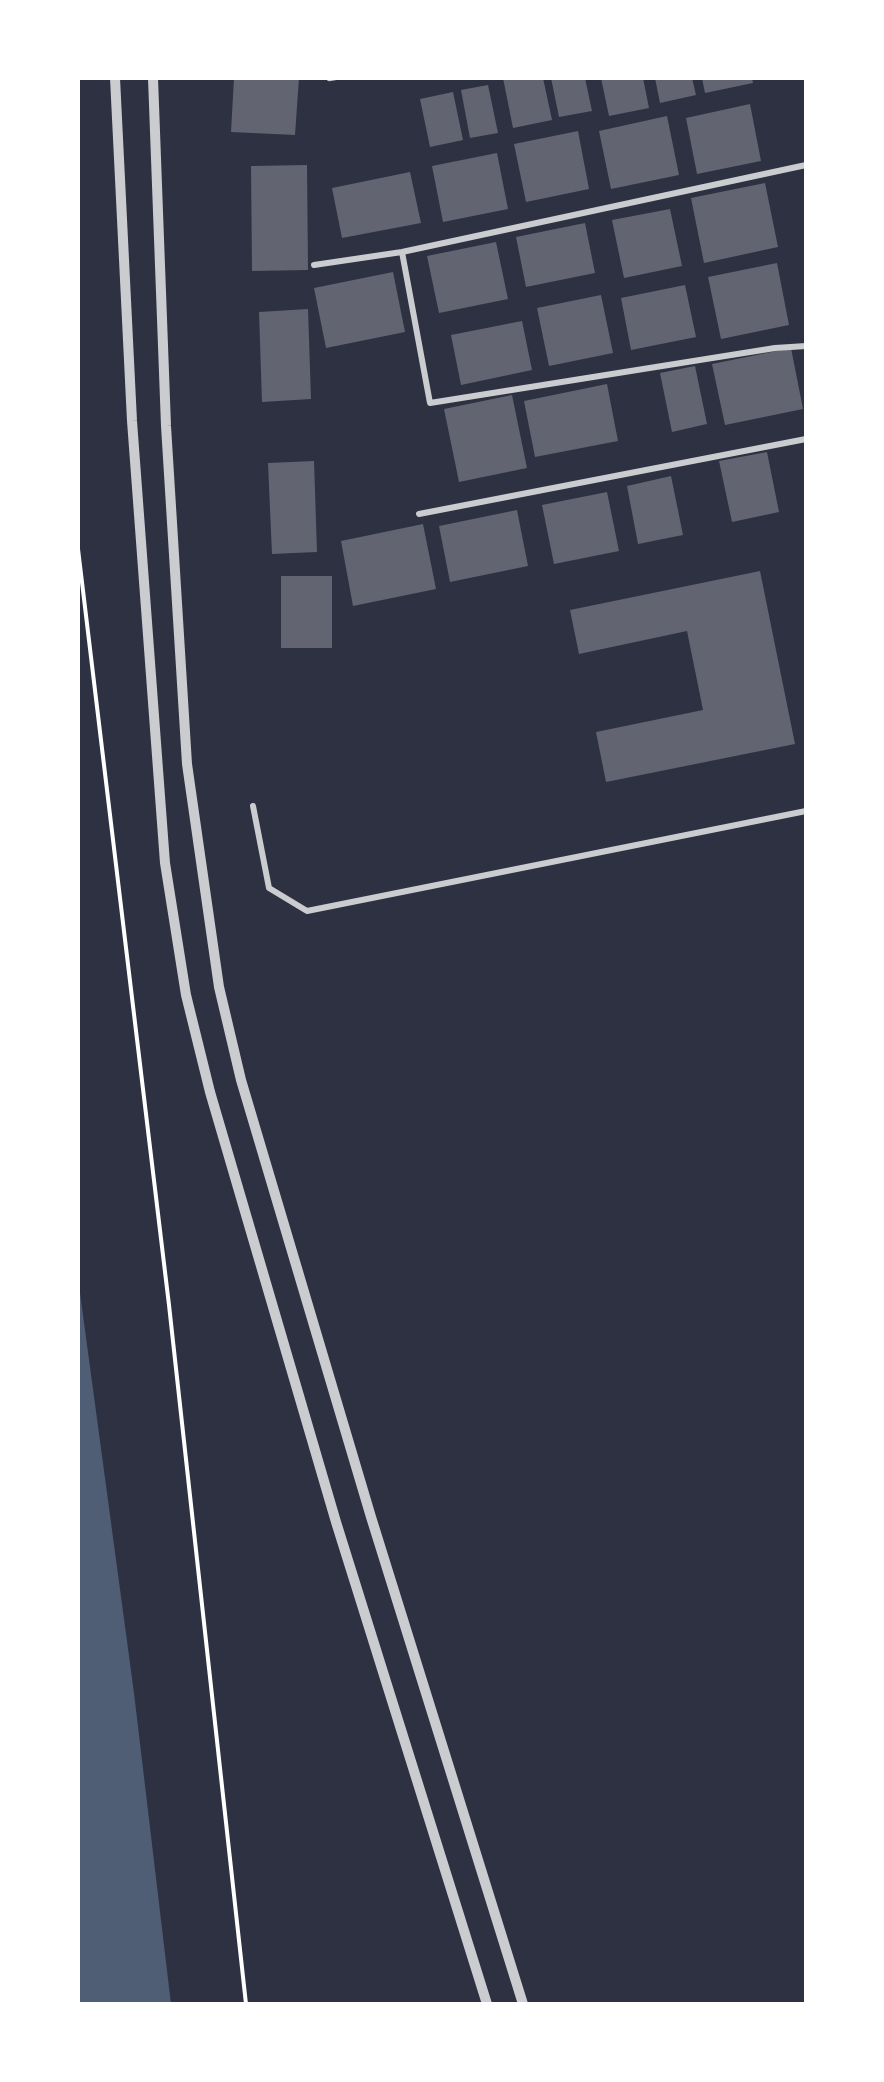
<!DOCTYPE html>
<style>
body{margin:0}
#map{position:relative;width:884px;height:2082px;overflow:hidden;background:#2d3142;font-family:"Fira Sans Condensed",sans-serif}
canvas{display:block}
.frame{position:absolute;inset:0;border:80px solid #fff;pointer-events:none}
</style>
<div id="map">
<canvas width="884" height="2082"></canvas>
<div class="frame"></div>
</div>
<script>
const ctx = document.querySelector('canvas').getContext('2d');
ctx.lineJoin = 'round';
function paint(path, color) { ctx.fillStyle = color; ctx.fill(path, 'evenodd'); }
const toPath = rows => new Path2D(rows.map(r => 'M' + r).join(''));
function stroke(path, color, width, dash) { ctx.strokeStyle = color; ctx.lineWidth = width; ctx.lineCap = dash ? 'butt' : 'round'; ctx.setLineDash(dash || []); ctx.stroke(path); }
paint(toPath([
 [78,1278,134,1693,171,2004,78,2004]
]), '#4f5d75');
paint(toPath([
 [234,78,299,78,295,135,231,132],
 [503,78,543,78,552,120,513,128],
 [551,78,585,78,592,111,559,117],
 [601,78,643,78,649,108,609,116],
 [655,78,692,78,696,95,660,103],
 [702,78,752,78,753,83,705,93],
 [488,85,498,133,470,138,461,90],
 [453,92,463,140,430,147,420,99],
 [750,104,761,161,697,174,686,118],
 [667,116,679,175,611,189,599,131],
 [578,131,589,189,526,202,514,144],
 [497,153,508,209,443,222,432,166],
 [307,165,308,270,252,271,251,166],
 [410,172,421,223,342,238,332,188],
 [765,183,778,247,704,263,691,198],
 [670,209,682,266,624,278,612,220],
 [585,223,595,273,526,287,516,237],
 [496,242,508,299,439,313,427,256],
 [777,263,789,325,721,339,708,277],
 [393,272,405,332,326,348,314,288],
 [685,285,696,337,631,350,621,298],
 [601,295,613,353,549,366,537,308],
 [308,309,311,399,262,402,259,312],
 [522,321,532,370,461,385,451,335],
 [791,348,803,409,725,425,712,364],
 [695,366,707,424,672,432,660,373],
 [607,384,618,441,535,457,524,401],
 [512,395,527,468,459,482,444,409],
 [767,452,779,512,732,522,719,461],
 [314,461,317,552,272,554,268,463],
 [671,476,683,535,638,544,627,486],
 [607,492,619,551,554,564,542,505],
 [517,510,528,566,450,582,439,526],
 [423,524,436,589,353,606,341,541],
 [760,571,795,744,606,782,596,732,703,710,687,631,579,654,570,610],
 [281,576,332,576,332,648,281,648]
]), '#626471');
stroke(toPath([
 [78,549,169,1305,246,2004]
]), '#fff', 4);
stroke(toPath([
 [329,79,335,78]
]), '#caccd0', 4.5);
stroke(toPath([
 [402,252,430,403,775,348,806,346],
 [314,265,402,252,806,165],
 [419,514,806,439],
 [253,806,269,888,307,911,806,811]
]), '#caccd0', 6);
stroke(toPath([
 [115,78,132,421,165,863,186,995,210,1092,336,1522,487,2004],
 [153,78,166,426,187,764,219,987,241,1080,371,1517,523,2004]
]), '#caccd0', 10);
</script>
